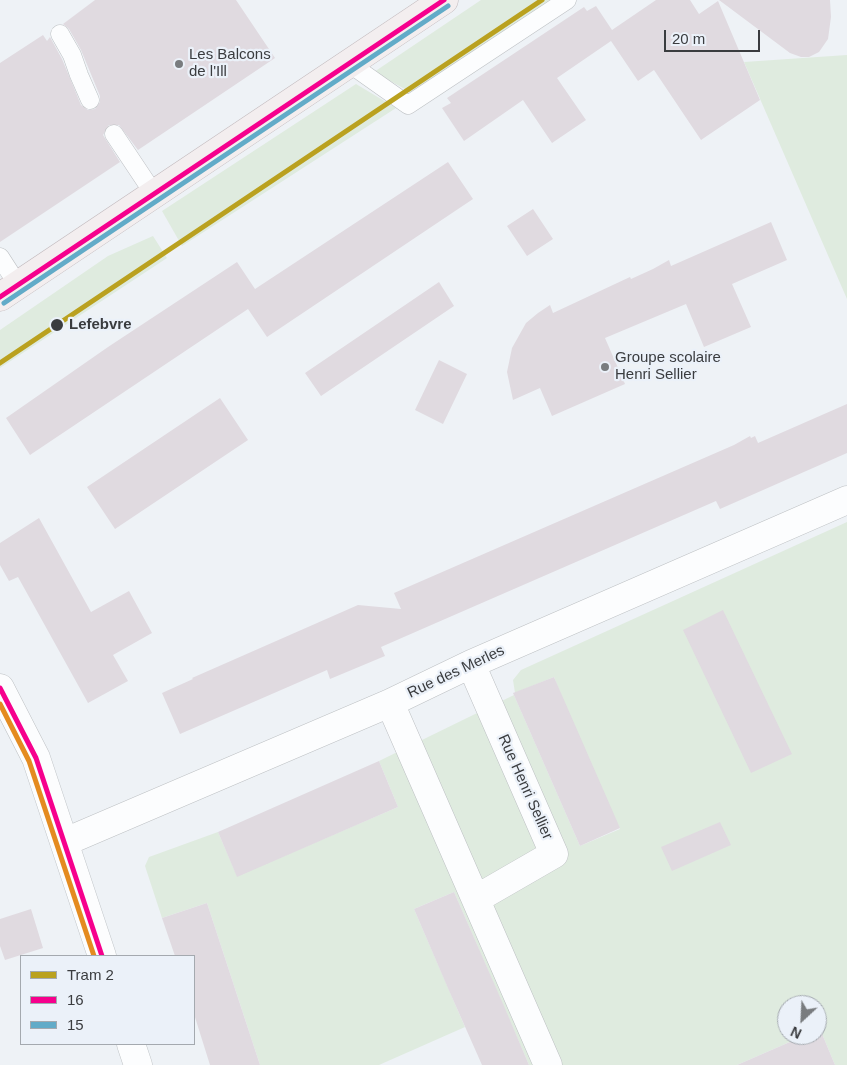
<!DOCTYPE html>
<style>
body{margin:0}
#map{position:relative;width:847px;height:1065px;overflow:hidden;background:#eef2f6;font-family:Arial,sans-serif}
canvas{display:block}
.legend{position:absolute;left:20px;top:955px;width:175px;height:90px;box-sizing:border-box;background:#ebf1f9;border:1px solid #a4a9af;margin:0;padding:6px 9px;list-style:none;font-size:15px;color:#3a3c3f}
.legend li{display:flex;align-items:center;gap:10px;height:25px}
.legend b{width:25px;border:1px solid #a4a9af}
.north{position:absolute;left:777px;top:995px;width:50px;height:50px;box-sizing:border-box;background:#ebf1f9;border:1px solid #a4a9af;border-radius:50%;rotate:205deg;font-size:14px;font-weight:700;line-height:20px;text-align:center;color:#3a3c3f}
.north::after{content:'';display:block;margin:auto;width:18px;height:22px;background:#797c7f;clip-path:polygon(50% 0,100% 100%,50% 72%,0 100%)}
.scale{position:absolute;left:664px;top:30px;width:96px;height:22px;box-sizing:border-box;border:2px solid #3a3c3f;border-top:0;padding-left:6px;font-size:15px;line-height:18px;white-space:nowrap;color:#3a3c3f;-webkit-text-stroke:4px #ebf1f9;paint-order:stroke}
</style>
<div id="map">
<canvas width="847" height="1065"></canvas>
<ul class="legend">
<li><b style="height:6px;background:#baa11f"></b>Tram 2</li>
<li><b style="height:6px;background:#f6008d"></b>16</li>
<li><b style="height:6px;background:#62abc8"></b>15</li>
</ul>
<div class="north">N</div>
<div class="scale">20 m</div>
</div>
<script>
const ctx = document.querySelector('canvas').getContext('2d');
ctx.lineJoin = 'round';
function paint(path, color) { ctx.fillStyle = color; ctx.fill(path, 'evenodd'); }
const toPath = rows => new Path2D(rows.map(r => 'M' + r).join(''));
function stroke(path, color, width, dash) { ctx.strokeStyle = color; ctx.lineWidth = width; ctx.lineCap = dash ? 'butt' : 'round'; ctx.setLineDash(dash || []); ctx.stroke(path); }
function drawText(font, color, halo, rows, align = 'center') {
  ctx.font = font + ' Arial,sans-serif'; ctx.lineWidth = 4.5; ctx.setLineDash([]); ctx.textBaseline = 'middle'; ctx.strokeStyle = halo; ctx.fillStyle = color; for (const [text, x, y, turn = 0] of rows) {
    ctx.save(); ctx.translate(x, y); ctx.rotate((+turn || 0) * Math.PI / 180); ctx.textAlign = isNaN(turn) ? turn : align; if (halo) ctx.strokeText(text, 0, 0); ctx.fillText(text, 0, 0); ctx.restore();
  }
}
paint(toPath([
 [481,0,554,0,412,93,374,72],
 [847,55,847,299,744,62],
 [356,84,396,108,182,246,162,211],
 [153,236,167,258,0,368,0,330,108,256],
 [847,522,847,1065,835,1065,820,1029,817,1030,817,1005,787,1005,787,1035,806,1035,737,1065,529,1065,454,892,414,909,465,1027,379,1065,260,1065,207,903,162,918,145,866,149,857,218,832,237,876,398,807,379,761,514,695,580,846,620,829,584,754,554,677,515,693,513,680,521,670]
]), '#dfebdf');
paint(toPath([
 [95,0,236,0,275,58,138,150,119,125,109,125,103,135,120,162,0,242,0,63,43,35,47,41,50,37,62,59,81,105,88,110,95,109,100,102,100,96,81,50,69,29,63,24],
 [656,0,690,0,699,14,718,1,760,100,701,140,654,70,638,81,611,41,557,78,586,120,552,143,523,100,464,141,442,108,451,103,447,98,584,7,587,11,596,6,612,30],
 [719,0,830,0,831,17,828,39,819,52,809,57,801,57,790,53],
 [448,162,473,199,267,337,248,309,30,455,6,418,108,347,237,262,255,289],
 [533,209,553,239,527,256,507,226],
 [771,222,787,260,732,284,751,327,704,347,686,304,605,338,625,384,552,416,540,388,513,400,507,372,512,348,526,323,538,313,550,305,553,313,630,277,631,279,653,269,669,260,671,266],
 [439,282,454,306,321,396,305,373],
 [439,360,467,374,443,424,415,410],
 [220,398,248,440,115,529,87,487],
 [847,404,847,453,720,509,716,501,429,626,381,647,385,656,330,679,327,670,180,734,162,693,193,679,192,678,358,605,401,609,394,593,734,445,750,436,751,438,755,436,758,443],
 [39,518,91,612,129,591,152,633,113,655,128,681,88,703,18,577,9,581,0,565,0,543],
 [723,610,792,754,751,773,683,630],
 [554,677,620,828,580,846,513,693],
 [379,761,398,807,237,877,218,832],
 [720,822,731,845,672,871,661,847],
 [454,892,504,1006,529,1065,482,1065,447,986,414,909],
 [207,903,241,1007,260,1065,210,1065,194,1014,194,956,175,956,162,918],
 [31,909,43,948,5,960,0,946,0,919],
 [820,1029,835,1065,737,1065,806,1035,817,1035,817,1030]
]), '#e0dae0');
const service = toPath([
 [60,34,72,55,79,75,90,100],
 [350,64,408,105,567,0],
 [114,134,154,194],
 [0,257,18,285]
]);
const minor = toPath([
 [471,664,554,854,476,899],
 [390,703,548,1065],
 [65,842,390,703,471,664,847,500]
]);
const secondary = toPath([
 [0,688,36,758,102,956],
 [131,1044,138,1065]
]);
const primary = toPath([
 [0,297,444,0]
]);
stroke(service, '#bdc0c3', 19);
stroke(minor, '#bdc0c3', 29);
stroke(secondary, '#bdc0c3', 29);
stroke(primary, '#c1b9bc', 29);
stroke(service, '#fcfdfe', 18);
stroke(minor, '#fcfdfe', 28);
stroke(secondary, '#fcfdfe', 28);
stroke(primary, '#f3eeef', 28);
stroke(toPath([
 [0,297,444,0],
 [0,688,36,758,102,956]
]), '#f6008d', 5);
stroke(toPath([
 [4,303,448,6]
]), '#62abc8', 5);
stroke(toPath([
 [0,704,29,761,94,956]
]), '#e48b20', 5);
stroke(toPath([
 [0,363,542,0]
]), '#baa11f', 5);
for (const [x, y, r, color] of [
 [179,64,5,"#797c7f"],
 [57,325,7,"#3a3c3f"],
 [605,367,5,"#797c7f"]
]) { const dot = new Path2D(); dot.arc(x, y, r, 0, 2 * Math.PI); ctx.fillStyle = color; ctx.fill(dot); stroke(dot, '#ebf1f9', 2); }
drawText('15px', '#3a3c3f', '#ebf1f9', [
 ["Les Balcons",189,55],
 ["de l'Ill",189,72],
 ["Groupe scolaire",615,358],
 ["Henri Sellier",615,375]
], 'left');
drawText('bold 15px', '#3a3c3f', '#ebf1f9', [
 ["Lefebvre",69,325]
], 'left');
drawText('15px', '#3a3c3f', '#ebf1f9', [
 ["Rue des Merles",456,672,-25],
 ["Rue Henri Sellier",525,787,66]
]);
</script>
